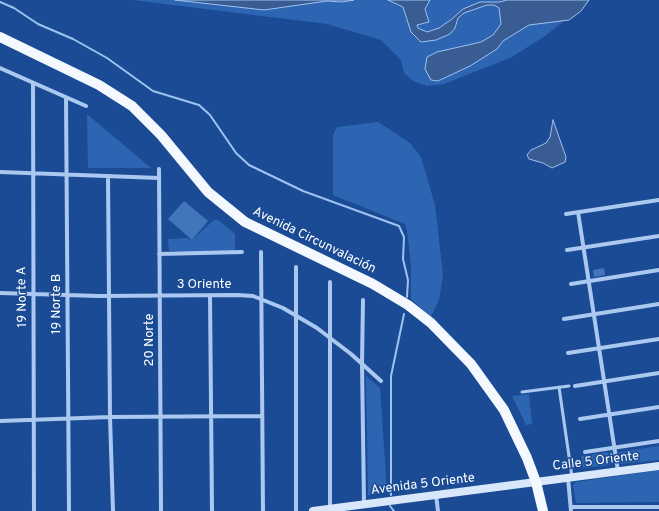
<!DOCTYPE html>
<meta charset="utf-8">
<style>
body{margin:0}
canvas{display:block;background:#1a4b94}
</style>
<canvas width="659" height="511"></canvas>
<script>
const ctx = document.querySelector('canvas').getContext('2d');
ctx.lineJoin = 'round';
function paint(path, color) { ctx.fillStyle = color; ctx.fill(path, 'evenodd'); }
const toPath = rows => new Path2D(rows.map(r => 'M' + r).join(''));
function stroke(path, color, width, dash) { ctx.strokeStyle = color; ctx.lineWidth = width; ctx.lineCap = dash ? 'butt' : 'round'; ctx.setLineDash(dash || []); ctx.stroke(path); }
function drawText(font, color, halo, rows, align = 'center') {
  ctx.font = font + ' Overpass,sans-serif'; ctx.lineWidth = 3; ctx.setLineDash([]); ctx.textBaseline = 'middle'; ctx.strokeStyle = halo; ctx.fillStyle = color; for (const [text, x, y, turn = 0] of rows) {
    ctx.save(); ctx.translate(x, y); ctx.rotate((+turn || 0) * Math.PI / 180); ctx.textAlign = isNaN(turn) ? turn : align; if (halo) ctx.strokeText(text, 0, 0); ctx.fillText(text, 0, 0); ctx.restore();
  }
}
paint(toPath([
 [133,0,590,0,545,36,512,57,444,84,427,86,413,81,404,73,401,60,381,40,327,24],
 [87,114,151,168,88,168],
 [378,122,410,143,421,157,435,205,443,275,439,300,431,317,411,299,411,266,407,231,405,224,333,195,333,135,337,127],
 [214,220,218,220,235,234,235,252,169,251,168,239,186,238,192,240],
 [366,376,380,388,387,492,368,495],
 [529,394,532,424,526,425,512,396],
 [659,446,659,460,620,464,619,452],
 [608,452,610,465,583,468,581,456],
 [659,470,659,502,576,503,573,485,576,482]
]), '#2d65b2');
const water = toPath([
 [175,0,354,0,342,2,327,1,264,10,175,0],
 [388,0,430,0,425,9,429,22,417,25,418,28,427,32,439,28,452,19,463,9,480,2,500,2,507,0,589,0,581,11,569,20,529,25,503,41,497,49,470,66,438,81,431,80,425,69,427,57,437,52,481,42,493,35,501,24,499,8,494,5,487,5,464,13,458,18,455,28,450,34,436,40,421,42,411,32,403,7,388,0],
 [553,120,566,157,565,162,552,168,543,163,529,159,527,155,531,150,546,143,550,137,553,120]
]);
paint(water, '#395c92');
stroke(water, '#9ec2f2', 1);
stroke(toPath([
 [0,2,14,8,38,24,73,39,107,58,153,91,199,105,210,115,236,153,249,165,303,191,399,226,404,237,403,259,408,280,407,297],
 [391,495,391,376,404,314],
 [390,506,394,511]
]), '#9ec2f2', 2);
paint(toPath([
 [184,201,208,221,192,240,168,219],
 [604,268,605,275,594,277,593,270]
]), '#4375bb');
stroke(toPath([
 [559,387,572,477],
 [522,392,569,386]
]), '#abc8f0', 3);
stroke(toPath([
 [0,68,86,106],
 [33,83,34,511],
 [66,97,69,511],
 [159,169,161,511],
 [0,172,159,178],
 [108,176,110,417,113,511],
 [578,212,618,471],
 [566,214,659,200],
 [567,250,659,236],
 [261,252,263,511],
 [159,254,242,252],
 [296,267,296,511],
 [571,284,659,270],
 [0,293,99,296,237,295,253,296,283,308,317,328,351,354,381,381],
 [210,295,212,511],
 [363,300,362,363,364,504],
 [564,319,659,304],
 [568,353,659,339],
 [575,386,659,373],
 [580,419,659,407],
 [0,421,110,417,262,416],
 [585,452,659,441],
 [568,478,571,511],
 [436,495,438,511],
 [571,507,659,507],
 [330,509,330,282]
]), '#abc8f0', 4);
stroke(toPath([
 [313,511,659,466]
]), '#d9e7fb', 8);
stroke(toPath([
 [0,37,99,85,132,106,161,135,208,192,245,222,373,284,408,305,431,323,471,364,504,410,527,458,536,482,543,511]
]), '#f4f8ff', 10);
drawText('13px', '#fff', '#1a4b94', [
 ["Avenida Circunvalación",314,241,26],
 ["3 Oriente",204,285],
 ["19 Norte A",23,297,-91],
 ["19 Norte B",57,304,-90],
 ["20 Norte",150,340,-90],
 ["Calle 5 Oriente",596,462,-7],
 ["Avenida 5 Oriente",423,485,-7]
]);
</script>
